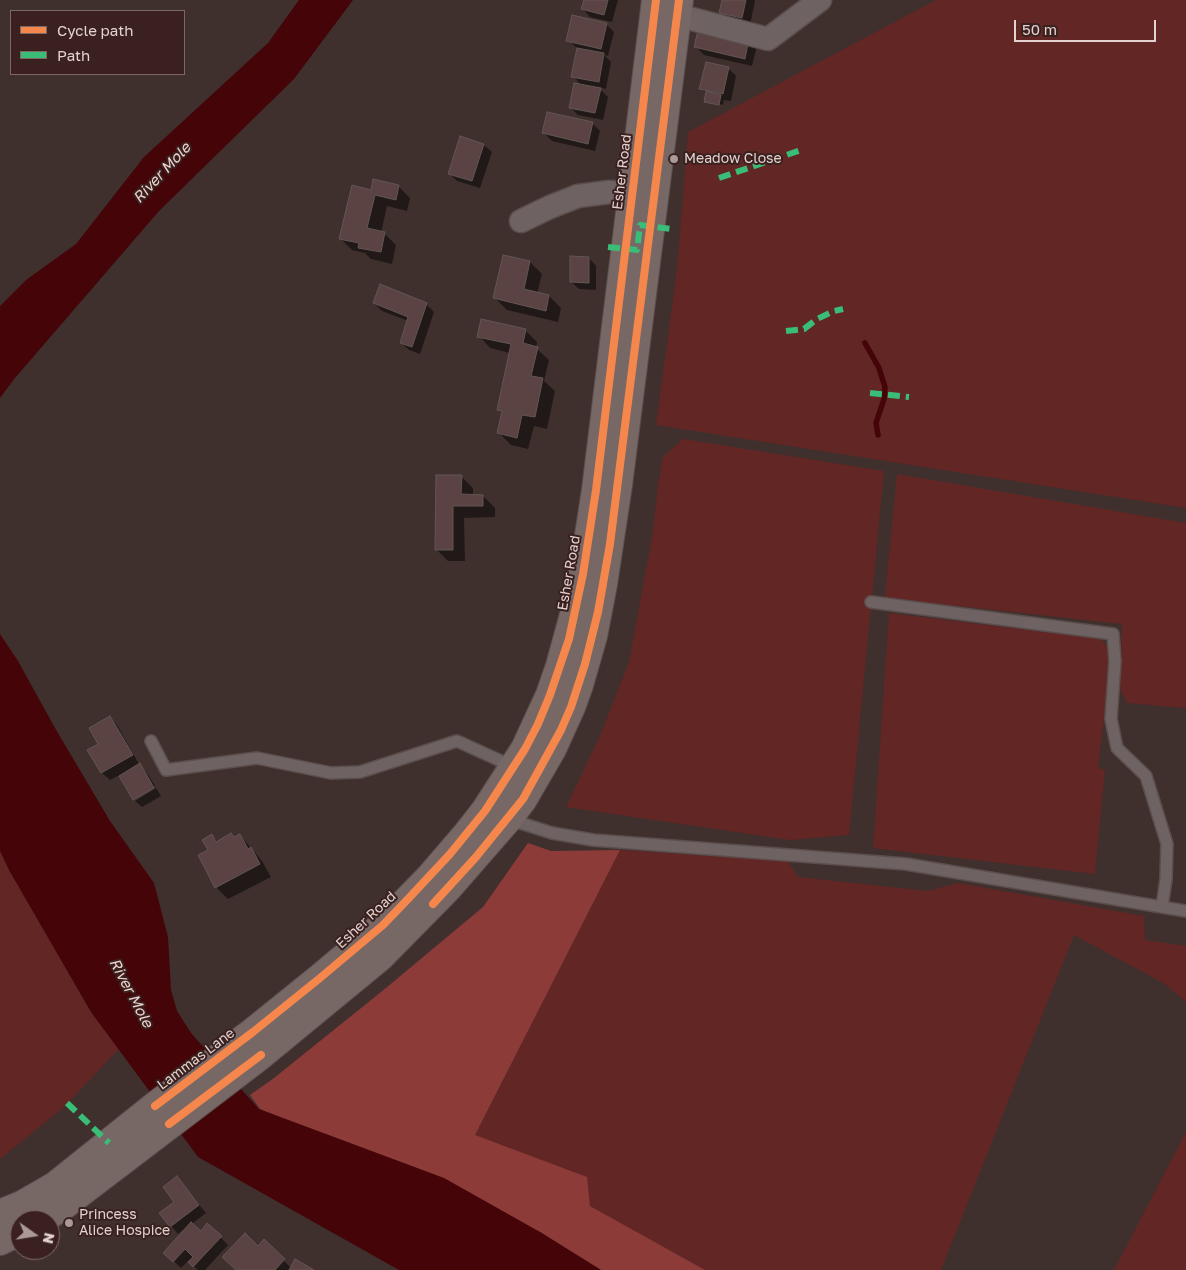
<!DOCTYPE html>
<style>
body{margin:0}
#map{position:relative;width:1186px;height:1270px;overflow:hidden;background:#3f302e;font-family:"Golos Text",sans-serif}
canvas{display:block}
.legend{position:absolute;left:10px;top:10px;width:175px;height:65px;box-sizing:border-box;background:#3a211f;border:1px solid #7e6866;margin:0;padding:6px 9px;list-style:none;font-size:15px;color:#e3d2d0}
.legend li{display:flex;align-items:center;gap:10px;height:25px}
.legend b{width:25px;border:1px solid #7e6866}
.north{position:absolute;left:10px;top:1210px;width:50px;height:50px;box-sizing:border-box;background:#3a211f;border:1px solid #7e6866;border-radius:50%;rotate:103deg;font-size:14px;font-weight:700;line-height:20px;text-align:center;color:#e3d2d0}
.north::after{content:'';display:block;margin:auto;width:18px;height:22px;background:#aa9997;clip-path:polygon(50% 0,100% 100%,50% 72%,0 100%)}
.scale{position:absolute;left:1014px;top:20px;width:142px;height:22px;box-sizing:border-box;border:2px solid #e3d2d0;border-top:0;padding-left:6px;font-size:15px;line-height:18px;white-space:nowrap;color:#e3d2d0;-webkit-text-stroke:4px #3a211f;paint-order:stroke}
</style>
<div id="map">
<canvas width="1186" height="1270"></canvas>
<ul class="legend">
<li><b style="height:6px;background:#f5874c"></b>Cycle path</li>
<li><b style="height:6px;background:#3abd76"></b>Path</li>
</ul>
<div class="north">N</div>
<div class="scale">50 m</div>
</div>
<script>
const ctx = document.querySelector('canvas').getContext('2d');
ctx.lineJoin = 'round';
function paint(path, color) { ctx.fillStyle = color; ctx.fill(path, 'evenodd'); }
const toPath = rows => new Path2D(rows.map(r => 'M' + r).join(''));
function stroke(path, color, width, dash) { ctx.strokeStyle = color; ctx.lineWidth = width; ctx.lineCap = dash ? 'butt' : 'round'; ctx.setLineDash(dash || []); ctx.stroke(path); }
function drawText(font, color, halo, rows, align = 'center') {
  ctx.font = font + ' "Golos Text",sans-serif'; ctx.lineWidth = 4; ctx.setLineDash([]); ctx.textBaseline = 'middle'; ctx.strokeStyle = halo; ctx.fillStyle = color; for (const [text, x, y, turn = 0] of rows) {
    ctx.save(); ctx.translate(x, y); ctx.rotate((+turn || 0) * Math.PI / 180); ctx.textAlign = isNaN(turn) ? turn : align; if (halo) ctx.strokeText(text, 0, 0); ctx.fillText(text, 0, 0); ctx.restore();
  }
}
paint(toPath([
 [936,0,1186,0,1186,508,656,425,677,270,688,132],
 [683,439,884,471,849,835,790,840,566,807,599,738,629,662,653,532,658,484,663,457],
 [897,474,1186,523,1186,708,1127,703,1120,689,1122,624,885,598],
 [889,613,1101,639,1112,653,1098,768,1105,770,1095,874,873,848],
 [620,850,788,861,798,877,928,891,958,883,1144,916,1145,940,1186,946,1186,1002,1165,984,1074,935,941,1270,705,1270,590,1206,475,1135],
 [0,851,9,870,91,1012,119,1049,64,1107,0,1159],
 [1186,1132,1186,1270,1114,1270]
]), '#622624');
paint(toPath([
 [528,843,551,851,620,850,475,1135,587,1177,590,1206,705,1270,601,1270,540,1232,260,1109,250,1095,274,1078,386,988,483,907]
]), '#8d3b38');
paint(toPath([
 [299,0,353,0,294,79,159,211,15,378,0,398,0,306,26,280,76,244,144,157,268,43],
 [0,634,18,661,55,728,110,821,154,883,168,937,171,990,177,1011,191,1033,259,1109,444,1178,540,1232,601,1270,399,1270,198,1157,91,1012,9,870,0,851]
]), '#440408');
paint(toPath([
 [585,0,618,0,612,22,590,17,583,9],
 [723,0,754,0,755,1,750,25,728,20,720,12],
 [606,24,614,32,608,56,603,54,611,62,606,89,598,87,608,97,603,120,578,115,570,107,582,86,573,76,578,49,568,40],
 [700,28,757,46,752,66,704,55,696,47],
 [728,68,736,76,731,101,724,100,723,105,707,101,707,104,705,101,707,94,701,89],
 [592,123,600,131,595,151,552,141,544,133],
 [484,145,492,152,480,188,457,181,449,173],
 [398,186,410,198,407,211,387,206,381,233,384,233,396,245,392,264,371,259,365,253,352,250,340,238,372,191],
 [589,258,596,266,596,290,579,289,571,282],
 [530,262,542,274,537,294,549,296,561,308,558,322,507,310,495,298],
 [374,303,426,304,434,312,420,354,409,350,401,343,408,321,382,311],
 [525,330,537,342,536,348,549,360,544,381,555,391,547,429,534,426,528,449,511,445,499,433,503,414,499,409,510,353,490,348,479,336],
 [461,476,473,488,473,495,483,496,495,508,495,517,464,518,465,561,448,561,436,549],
 [110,717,117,725,139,764,147,773,155,786,135,798,135,800,120,775,110,780,102,773,89,750,100,744],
 [156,788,161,796,142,807,135,801],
 [240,835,262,861,271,877,228,899,216,887,210,851,212,836,218,842,235,838],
 [177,1178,206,1213,192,1224,201,1232,208,1225,228,1245,205,1270,198,1270,188,1261,181,1268,165,1253,184,1231,183,1230,178,1234,171,1226,176,1202],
 [264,1241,291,1268,311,1270,237,1270]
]), '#0007');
stroke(toPath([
 [865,343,879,368,885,387,884,399,876,423,878,435]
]), '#440408', 5.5);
const building = toPath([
 [584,0,608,0,604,15,581,9,584,0],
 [722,0,746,0,742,18,719,13,722,0],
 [572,15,607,23,601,49,566,41,572,15],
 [699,26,749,38,745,59,694,47,699,26],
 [577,48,604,53,599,82,571,77,577,48],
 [706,62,729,67,723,94,699,89,706,62],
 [574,83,601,88,595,113,569,108,574,83],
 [706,91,721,95,719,105,704,102,706,91],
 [547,112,593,122,588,144,542,133,547,112],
 [460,136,484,144,472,181,448,174,460,136],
 [373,179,399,185,396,200,375,195,367,228,385,232,381,252,358,248,359,243,339,239,352,185,371,190,373,179],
 [503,255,530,261,524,289,549,295,546,311,493,298,503,255],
 [570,256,589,257,589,283,570,282,570,256],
 [380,284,427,303,412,347,400,343,408,317,373,303,380,284],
 [481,319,526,329,523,343,538,347,531,376,543,378,535,417,522,415,517,438,497,433,502,411,497,410,511,344,477,337,481,319],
 [436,475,462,475,461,494,483,495,483,506,453,506,453,550,435,550,436,475],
 [110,716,133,755,101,773,87,750,98,744,89,728,110,716],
 [140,763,154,788,133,800,119,776,140,763],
 [231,833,234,837,240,834,248,849,251,847,260,864,215,888,198,855,208,850,202,840,212,834,216,842,231,833],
 [177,1176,199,1205,170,1227,159,1213,174,1202,163,1187,177,1176],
 [191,1222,201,1231,207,1223,222,1236,193,1267,188,1262,193,1257,185,1249,173,1262,163,1253,191,1222],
 [245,1233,258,1246,264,1239,285,1259,275,1270,236,1270,222,1257,245,1233],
 [295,1259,314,1270,289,1270,295,1259]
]);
paint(building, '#5a4342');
stroke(building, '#625654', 1);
const lane = toPath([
 [871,602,1113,634,1115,661,1111,719,1117,748,1146,776,1167,844,1166,879,1162,907],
 [151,741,166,770,257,758,331,773,360,772,457,741,514,767],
 [508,819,552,833,593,840,906,864,1186,911]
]);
const street = toPath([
 [677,15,768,39,820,0],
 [521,221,550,207,578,196,609,192,632,193]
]);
const primary = toPath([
 [0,1214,22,1205,55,1186,155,1106,253,1032,320,978,383,925,430,877,467,834,485,811,525,749,550,695,560,666,575,611,583,574,596,490,656,0],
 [42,1220,64,1205,261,1055,380,957,447,889,508,819,523,799,552,749,571,707,579,685,593,636,603,584,618,485,679,0],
 [0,1241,20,1231]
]);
stroke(lane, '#5b4e4c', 14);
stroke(street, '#5b4e4c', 25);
stroke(primary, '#5b4e4c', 30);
stroke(lane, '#6e6362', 11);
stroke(street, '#6e6362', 22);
stroke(primary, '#776765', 28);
stroke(toPath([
 [719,178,801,150],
 [608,247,637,250,640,225,671,229],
 [786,331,804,329,817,319,834,311,843,309],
 [870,393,909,397],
 [67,1103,109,1143]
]), '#3abd76', 6, [12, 6]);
stroke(toPath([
 [433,904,476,857,523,799,561,730,571,707,585,664,598,612,610,544,679,0],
 [155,1106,253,1032,320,978,383,925,408,899,450,854,485,811,525,749,538,724,550,695,569,639,583,574,596,490,656,0],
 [169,1124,261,1055]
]), '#f5874c', 8);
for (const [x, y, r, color] of [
 [674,159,5,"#aa9997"],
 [69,1223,5,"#aa9997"]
]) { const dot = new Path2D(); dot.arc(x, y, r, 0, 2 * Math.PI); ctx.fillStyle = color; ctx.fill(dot); stroke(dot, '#3a211f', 2); }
drawText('14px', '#e3d2d0', '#3a211f', [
 ["Meadow Close",684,159],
 ["Princess",79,1215],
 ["Alice Hospice",79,1231]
], 'left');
drawText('14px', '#e3d2d0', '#3a211f', [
 ["Esher Road",622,172,-83],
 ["Esher Road",569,573,-80],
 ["Esher Road",366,920,-43],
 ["Lammas Lane",196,1059,-37]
]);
drawText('italic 15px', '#eed3d0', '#3a211f', [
 ["River Mole",162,173,-47],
 ["River Mole",131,993,62]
]);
</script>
